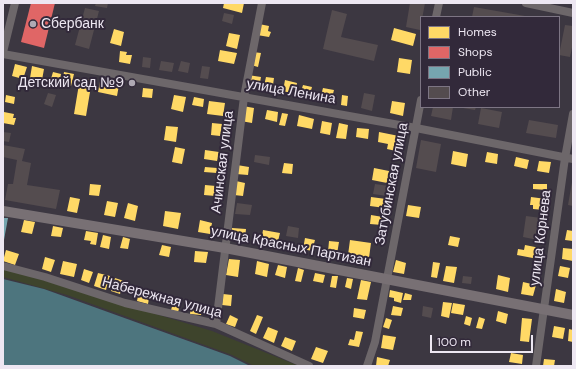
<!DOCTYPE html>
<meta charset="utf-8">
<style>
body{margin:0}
#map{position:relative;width:576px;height:369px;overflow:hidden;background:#3c3741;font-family:"DM Sans",sans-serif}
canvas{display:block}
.frame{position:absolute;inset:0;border:4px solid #ede7f2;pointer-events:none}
.legend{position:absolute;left:420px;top:16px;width:140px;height:92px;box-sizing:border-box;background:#32293a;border:1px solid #7d7584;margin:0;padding:5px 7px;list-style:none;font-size:12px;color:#ede7f2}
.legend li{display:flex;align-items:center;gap:8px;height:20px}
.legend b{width:20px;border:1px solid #7d7584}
.scale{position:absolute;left:430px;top:335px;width:103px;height:18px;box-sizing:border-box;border:2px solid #ede7f2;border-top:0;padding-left:5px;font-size:12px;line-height:14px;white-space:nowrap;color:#ede7f2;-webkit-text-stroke:3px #32293a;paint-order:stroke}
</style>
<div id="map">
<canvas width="576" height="369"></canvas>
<div class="frame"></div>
<ul class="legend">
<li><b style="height:11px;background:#ffd966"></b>Homes</li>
<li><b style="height:11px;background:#e06666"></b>Shops</li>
<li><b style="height:11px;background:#76a5af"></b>Public</li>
<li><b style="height:11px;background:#544c4f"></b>Other</li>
</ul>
<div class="scale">100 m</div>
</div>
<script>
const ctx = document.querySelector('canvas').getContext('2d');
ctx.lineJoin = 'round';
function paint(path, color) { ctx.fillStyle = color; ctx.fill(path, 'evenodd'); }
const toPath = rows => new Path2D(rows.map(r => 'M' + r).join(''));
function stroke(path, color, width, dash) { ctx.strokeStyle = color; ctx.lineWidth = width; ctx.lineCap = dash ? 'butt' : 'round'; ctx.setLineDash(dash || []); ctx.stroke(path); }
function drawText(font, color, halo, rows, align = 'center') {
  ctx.font = font + ' "DM Sans",sans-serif'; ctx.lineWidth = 4; ctx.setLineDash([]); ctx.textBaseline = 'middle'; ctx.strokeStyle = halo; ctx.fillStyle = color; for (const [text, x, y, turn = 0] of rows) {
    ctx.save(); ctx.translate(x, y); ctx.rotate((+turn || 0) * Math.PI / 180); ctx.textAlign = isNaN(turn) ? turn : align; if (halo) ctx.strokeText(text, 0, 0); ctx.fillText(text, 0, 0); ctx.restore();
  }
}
paint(toPath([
 [3,268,212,331,299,366,254,366,232,355,67,295,3,277]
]), '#3e442c');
paint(toPath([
 [3,279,44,289,230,356,250,366,3,366]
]), '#4d757e');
paint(toPath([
 [224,3,244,3,242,13,223,8],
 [259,24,269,26,268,31,271,32,269,37,257,35],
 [394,28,416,34,413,46,391,40],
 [114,29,124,32,121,46,110,43],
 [229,33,240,35,237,49,226,46],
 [220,50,237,53,234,64,218,61],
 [120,51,127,52,126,55,132,55,130,64,119,62],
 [253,52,261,53,258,67,251,65],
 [399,58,412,60,410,74,397,72],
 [15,64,27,67,23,79,12,76],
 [32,66,44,69,42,80,30,78],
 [53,72,61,74,59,84,50,82],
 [64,72,74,74,71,86,62,84],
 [248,75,261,77,259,88,247,86],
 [266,77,274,78,272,92,263,90],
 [80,78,92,80,86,116,74,114],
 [285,80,297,83,295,94,283,91],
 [100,81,119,85,117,96,98,92],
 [303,85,312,87,309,98,300,95],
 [143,88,153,89,152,98,142,97],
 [323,88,334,90,331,102,320,99],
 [6,95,15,97,14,104,5,102],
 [174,95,186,97,183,112,171,109],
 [342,95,348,96,347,106,341,105],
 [194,97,204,99,203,107,192,105],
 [209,101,225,103,223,116,207,114],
 [392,101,405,103,403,116,390,113],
 [243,106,254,108,252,123,241,121],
 [267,110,278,112,277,122,265,119],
 [4,112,14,114,13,118,16,118,14,125,3,123],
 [282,113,288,114,285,126,279,125],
 [299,115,314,119,312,129,297,126],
 [322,121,332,123,330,135,320,133],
 [212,123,222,124,220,136,211,135],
 [339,123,348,125,346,139,336,138],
 [166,126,178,127,176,142,164,140],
 [357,128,369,129,368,139,356,137],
 [379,132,399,136,396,151,387,149,388,144,378,142],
 [175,147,185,149,182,164,172,162],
 [205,150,219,152,217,161,204,159],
 [453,151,468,154,466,167,451,164],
 [487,152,498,154,497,164,485,162],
 [516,157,529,160,527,169,514,166],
 [539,161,551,162,549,173,537,171],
 [284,163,293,164,292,174,282,173],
 [237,165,249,167,248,175,236,174],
 [205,167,217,168,217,173,204,172],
 [374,168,389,171,387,183,372,180],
 [236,181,245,183,243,196,234,195],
 [90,184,101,185,99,196,89,195],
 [533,184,547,184,547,190,533,189],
 [205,185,216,186,215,196,204,195],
 [70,197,80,199,77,213,67,211],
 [371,197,386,199,385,208,370,206],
 [531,197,546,199,544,210,533,209,533,205,530,205],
 [107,201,118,203,115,217,104,215],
 [128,203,138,206,135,221,124,218],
 [408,205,421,207,419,218,406,216],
 [165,211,181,213,178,229,163,226],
 [371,215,383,217,382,225,370,224],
 [24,220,35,222,32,234,21,232],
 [200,220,212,223,210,234,198,232],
 [53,226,63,228,61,237,51,236],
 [232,228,246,229,245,239,231,238],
 [263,230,280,233,277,245,261,242],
 [567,230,573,231,573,241,565,240],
 [86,231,98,233,96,245,90,244,91,241,84,240],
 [103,235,111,237,109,249,100,247],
 [450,236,460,238,458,247,448,245],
 [123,237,130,239,128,249,120,248],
 [305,238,315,240,312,251,303,249],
 [350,240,371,243,369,258,348,255],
 [329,241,339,242,337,254,328,252],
 [162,245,171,247,169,257,159,255],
 [525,245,540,248,538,259,517,255,518,249,524,250],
 [563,248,573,249,573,261,562,259],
 [6,250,19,254,15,265,3,261],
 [195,251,208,252,206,263,194,262],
 [45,257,55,260,51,272,42,269],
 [229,259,240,260,238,277,226,275],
 [396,260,406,263,404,274,393,272],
 [63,261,77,264,74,277,60,274],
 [257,261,269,264,267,277,255,274],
 [433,262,440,263,437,278,431,277],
 [278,265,287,267,285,278,275,275],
 [446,266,457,267,454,283,443,281],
 [560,266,570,268,568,278,558,276],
 [298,268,304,270,301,282,295,281],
 [84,269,93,272,89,283,81,280],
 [98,273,110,276,106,290,94,286],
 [315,273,325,275,323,283,313,281],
 [498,275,510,278,508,292,496,289],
 [332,276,338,276,336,288,330,287],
 [115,278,124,281,120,294,111,291],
 [347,278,353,279,351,289,345,287],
 [361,280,371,282,367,300,357,299],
 [523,282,536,285,533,296,521,294],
 [556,289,566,292,564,303,554,301],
 [390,290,403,293,401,303,394,301,394,298,389,297],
 [139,291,150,293,148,304,137,301],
 [405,293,412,295,411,300,403,300],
 [223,294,232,295,231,306,222,305],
 [175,297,182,299,178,312,171,310],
 [443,302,452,303,449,318,441,316],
 [453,303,465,305,463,315,451,313],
 [191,305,202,307,201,315,190,314],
 [393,306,403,308,401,316,391,315],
 [354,308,366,310,364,319,353,317],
 [498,311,508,314,506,324,496,321],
 [230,315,238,319,235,327,226,324],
 [257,315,263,317,256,334,250,331],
 [466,316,472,318,470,326,464,324],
 [479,317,485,319,482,329,476,328],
 [386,318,392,320,389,329,383,327],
 [522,318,532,319,529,342,520,341],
 [554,326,565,328,563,339,552,337],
 [268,327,278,331,274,343,263,338],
 [569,329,573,330,573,342,568,341],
 [356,331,363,332,359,347,348,345,350,339,354,340],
 [383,335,396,337,393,350,381,348],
 [285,337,296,341,292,351,281,346],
 [316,347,328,351,323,363,311,359],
 [511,353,523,355,522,364,509,362],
 [377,357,390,360,388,366,376,366],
 [544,359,555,360,554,366,543,366]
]), '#ffd966');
paint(toPath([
 [31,3,55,3,44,48,21,42]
]), '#e06666');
paint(toPath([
 [3,218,8,218,4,240,3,240]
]), '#76a5af');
paint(toPath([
 [96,3,108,3,107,8,95,6],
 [410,3,425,3,420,30,406,27],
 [474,7,525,16,524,17,472,17],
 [85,8,99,11,89,49,75,45],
 [332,10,347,14,341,37,378,45,374,61,323,49],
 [224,13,234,15,232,24,222,21],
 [565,25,573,26,573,43,570,57,559,55],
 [143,57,151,58,150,68,142,67],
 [161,61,174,63,172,72,159,70],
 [181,61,190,63,188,73,178,71],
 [202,66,210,67,208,79,200,78],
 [48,93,56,95,52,107,44,104],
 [364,93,375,95,372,111,361,108],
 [433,107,453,107,451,120,431,116],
 [463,107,476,107,475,110,463,108],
 [481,108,502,112,499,128,478,124],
 [529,120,558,125,556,138,526,133],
 [3,132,11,133,9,142,3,141],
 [421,140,441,144,436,172,416,168],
 [3,145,25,149,22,161,31,163,27,185,60,190,56,209,5,200,8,184,13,184,17,160,3,157],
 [255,155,270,157,269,165,254,162],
 [572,182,573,182,573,206,568,205],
 [375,184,389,186,387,196,373,194],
 [237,203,252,205,250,215,235,214],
 [526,216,541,218,538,240,523,237],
 [288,226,299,228,298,238,286,236],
 [463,276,472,277,471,284,462,283],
 [423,306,433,308,431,318,422,316]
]), '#544c4f');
stroke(toPath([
 [526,3,573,13],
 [436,17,439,3],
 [3,52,15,3],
 [3,54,416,128,573,159],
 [3,266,45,277,125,303,216,324,309,366],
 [216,324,244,97,262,3],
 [367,366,375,342,421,100],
 [536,366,565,158,573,114]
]), '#6d676a', 8);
stroke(toPath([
 [3,211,225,248,573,315]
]), '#787074', 10);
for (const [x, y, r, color] of [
 [33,24,4,"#afa9b4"],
 [132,83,4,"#afa9b4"]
]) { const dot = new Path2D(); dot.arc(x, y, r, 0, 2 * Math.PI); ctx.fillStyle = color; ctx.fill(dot); stroke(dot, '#32293a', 1.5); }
drawText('14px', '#ede7f2', '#32293a', [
 ["Сбербанк",41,24],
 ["Детский сад №9",124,83,"right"]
], 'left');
drawText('14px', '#ede7f2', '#32293a', [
 ["улица Ленина",291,92,10],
 ["Ачинская улица",223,162,-83],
 ["Затубинская улица",392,184,-79],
 ["улица Корнева",541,238,-83],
 ["улица Красных Партизан",291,247,11],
 ["Набережная улица",162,298,15]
]);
</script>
